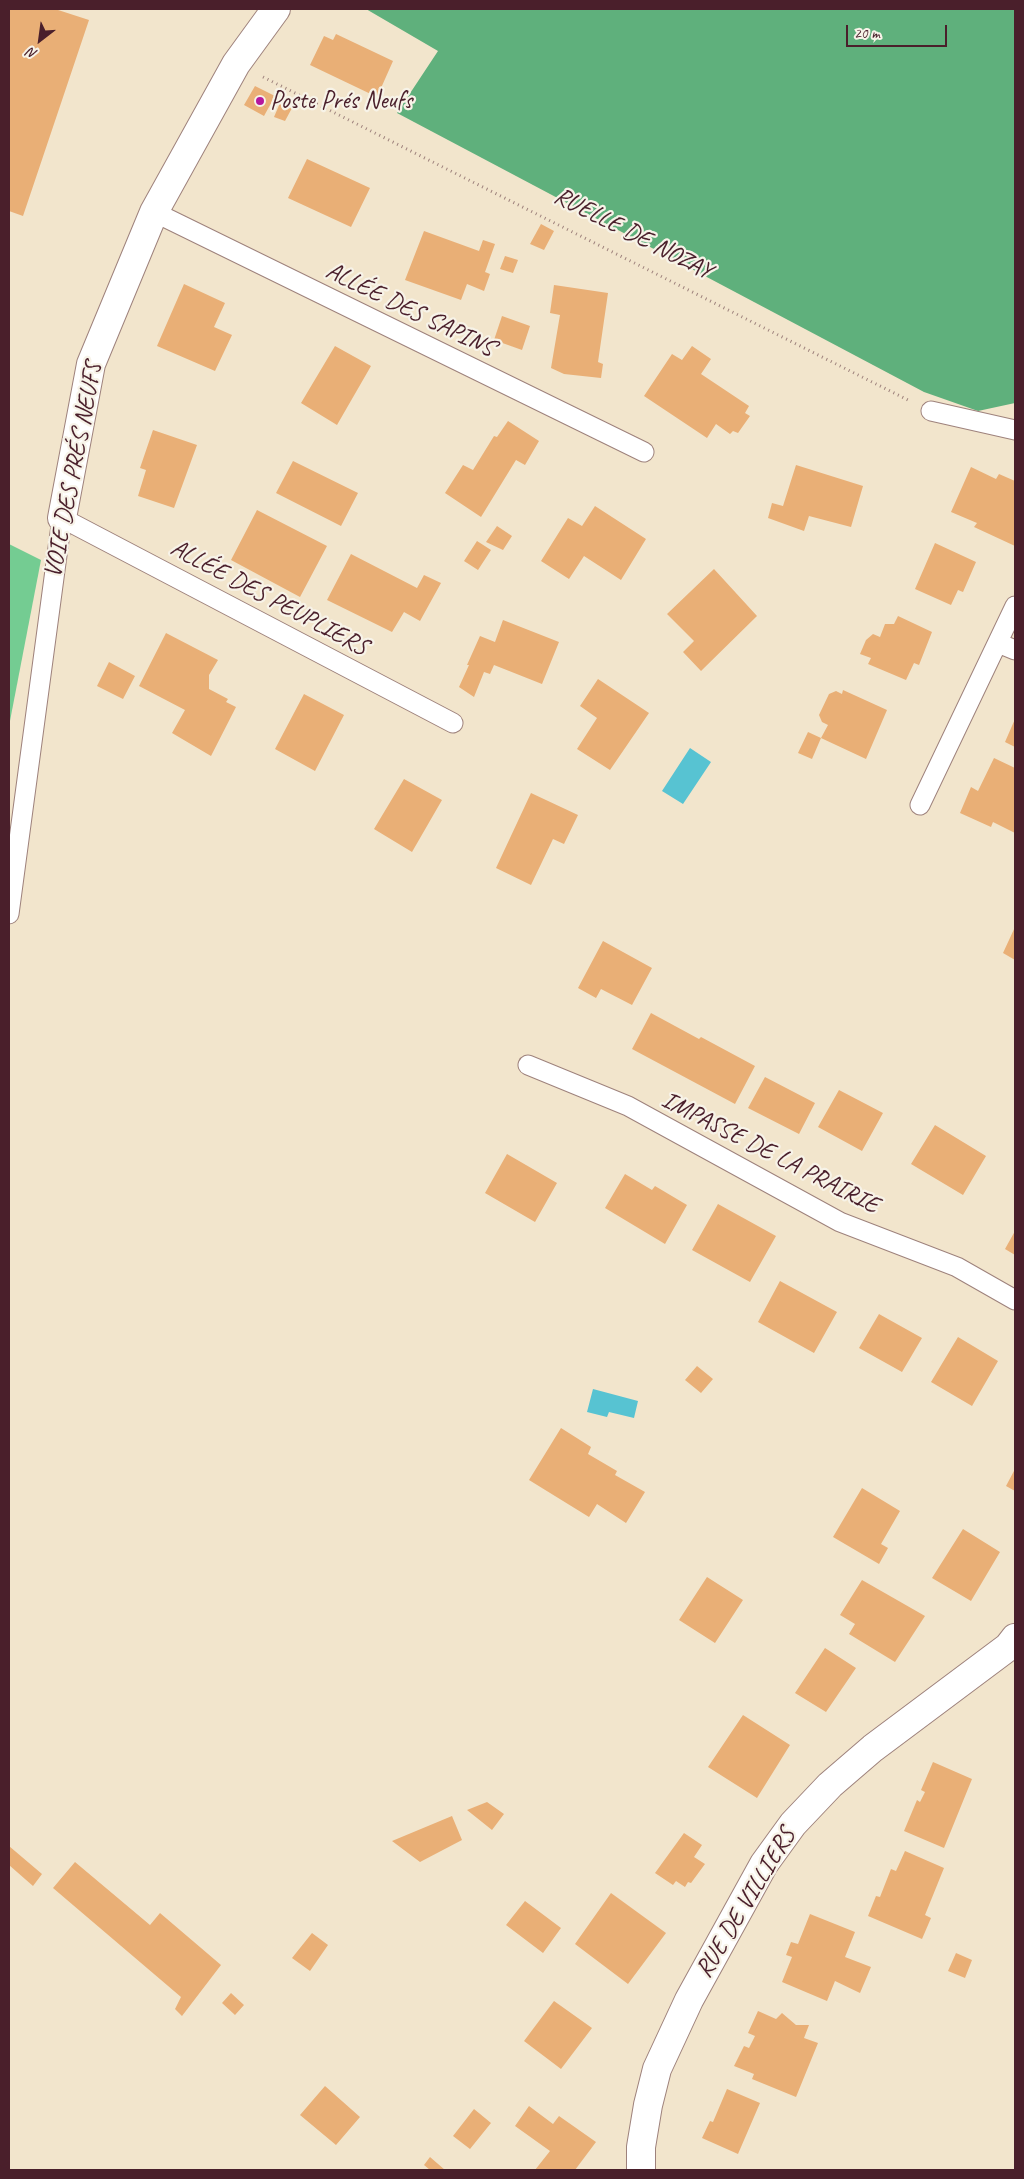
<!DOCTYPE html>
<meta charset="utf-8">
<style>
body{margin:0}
#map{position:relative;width:1024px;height:2179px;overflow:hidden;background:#f2e5cc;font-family:Caveat,sans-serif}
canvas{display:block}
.frame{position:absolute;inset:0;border:10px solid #4a1f2b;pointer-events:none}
.north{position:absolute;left:15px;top:15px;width:50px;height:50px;-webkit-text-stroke:4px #f7f3e8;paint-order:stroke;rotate:210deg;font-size:14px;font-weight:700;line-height:20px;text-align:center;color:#4a1f2b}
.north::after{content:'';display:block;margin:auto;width:18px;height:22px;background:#4a1f2b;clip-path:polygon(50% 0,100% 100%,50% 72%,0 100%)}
.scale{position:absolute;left:846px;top:25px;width:101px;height:22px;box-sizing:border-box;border:2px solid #4a1f2b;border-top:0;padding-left:6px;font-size:15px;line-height:18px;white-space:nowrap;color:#4a1f2b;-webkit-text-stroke:4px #f7f3e8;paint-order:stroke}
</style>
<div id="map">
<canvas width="1024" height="2179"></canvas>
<div class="frame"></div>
<div class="north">N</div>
<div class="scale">20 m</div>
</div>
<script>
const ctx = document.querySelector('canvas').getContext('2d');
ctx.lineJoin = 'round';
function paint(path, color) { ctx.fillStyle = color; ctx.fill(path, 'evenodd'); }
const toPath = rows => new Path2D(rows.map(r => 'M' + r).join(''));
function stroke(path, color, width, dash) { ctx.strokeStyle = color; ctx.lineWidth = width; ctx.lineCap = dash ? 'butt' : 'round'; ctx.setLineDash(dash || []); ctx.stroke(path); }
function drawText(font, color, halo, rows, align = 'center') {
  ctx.font = font + ' Caveat,sans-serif'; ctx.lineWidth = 4.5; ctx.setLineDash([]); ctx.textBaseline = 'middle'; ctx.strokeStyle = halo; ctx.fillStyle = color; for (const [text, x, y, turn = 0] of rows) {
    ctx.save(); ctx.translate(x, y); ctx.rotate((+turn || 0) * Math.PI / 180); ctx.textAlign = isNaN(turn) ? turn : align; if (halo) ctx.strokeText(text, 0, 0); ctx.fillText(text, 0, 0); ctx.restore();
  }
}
paint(toPath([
 [9,544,41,560,9,726]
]), '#74cc92');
paint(toPath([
 [366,9,1015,9,1015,403,978,411,924,392,397,113,438,51]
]), '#5fb07c');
paint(toPath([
 [690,748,711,762,683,804,662,791],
 [593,1389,638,1401,634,1418,609,1412,607,1417,587,1412]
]), '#57c3d2');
paint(toPath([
 [9,9,55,9,89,20,23,216,9,211],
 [336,34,393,61,377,97,310,65,324,36,333,40],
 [255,86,275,96,264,116,244,105],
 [280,103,292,108,285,121,274,117],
 [307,159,370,188,351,227,288,198],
 [541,224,554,231,544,250,530,244],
 [424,231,479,251,483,240,495,244,485,272,490,274,484,291,467,284,461,300,405,280],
 [505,256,518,260,513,273,500,269],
 [184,284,225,303,214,327,232,335,215,371,157,346],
 [554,285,608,293,598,362,603,364,601,378,564,374,551,368,560,315,550,313],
 [502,316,530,326,522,350,494,340],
 [335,346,371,366,337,425,301,403],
 [692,346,711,359,701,374,749,406,745,413,750,416,738,433,733,431,730,434,716,424,707,438,644,396,672,354,682,360],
 [508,421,539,441,525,465,516,460,481,517,445,493,463,465,473,470,494,436,497,437],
 [153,430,197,445,174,508,138,496,146,470,140,468],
 [293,461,358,493,341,526,276,493],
 [796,465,863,486,851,527,809,516,804,531,768,518,772,503,783,506],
 [971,467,996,479,999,474,1015,481,1015,546,974,527,977,523,951,512],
 [595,506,646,539,621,580,584,556,569,579,541,561,568,518,582,526],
 [257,510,327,546,300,597,231,560],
 [497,526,512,536,503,550,486,542],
 [477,541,491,550,478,570,464,561],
 [935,543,976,562,963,592,958,590,951,605,915,589],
 [351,554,417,588,424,575,441,583,420,621,404,612,392,632,327,600],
 [714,569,757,616,701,671,683,652,694,641,667,614],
 [898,616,932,632,919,665,914,663,906,680,868,664,871,658,860,654,866,640,873,634,880,637,885,624,894,624],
 [503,620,559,642,542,684,494,665,490,674,484,672,474,697,459,687,469,665,467,665,480,636,495,642],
 [166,633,218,660,209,675,209,689,228,699,226,702,236,707,211,756,172,733,185,710,139,686],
 [109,662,135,676,123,699,97,686],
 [598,679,649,713,610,770,577,749,597,718,580,706],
 [843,690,887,710,866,759,821,738,828,725,822,722,819,715,829,694,836,691,842,694],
 [304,694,344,715,315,771,275,749],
 [1015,719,1015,747,1005,742],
 [808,732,821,738,812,759,798,753],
 [994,758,1015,768,1015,833,993,822,991,827,960,813,971,787,978,791],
 [404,779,442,800,412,852,374,829],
 [531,793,578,815,564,844,553,839,531,885,496,868],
 [1015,927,1015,960,1003,953],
 [603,941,652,968,632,1005,601,989,596,998,578,988],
 [651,1013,699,1039,701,1037,755,1066,735,1104,632,1049],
 [765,1077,815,1103,799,1134,748,1108],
 [839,1090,883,1113,862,1151,818,1127],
 [935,1125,986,1156,963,1195,911,1164],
 [507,1154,557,1183,535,1222,485,1193],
 [625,1174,652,1190,655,1186,687,1205,665,1244,605,1208],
 [718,1204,776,1236,750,1282,692,1250],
 [1015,1231,1015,1255,1005,1249],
 [780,1281,837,1312,814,1353,758,1322],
 [879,1314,922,1338,902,1372,859,1348],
 [958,1337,998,1361,972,1406,931,1382],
 [697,1366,713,1379,701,1393,685,1380],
 [561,1428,591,1447,588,1454,617,1471,615,1475,645,1492,626,1523,597,1504,589,1517,529,1480],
 [1015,1469,1015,1491,1006,1486],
 [862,1488,900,1511,881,1544,888,1548,879,1564,833,1537],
 [963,1529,1000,1552,971,1601,932,1578],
 [707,1577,743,1600,715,1643,679,1620],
 [862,1580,925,1616,895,1662,849,1634,855,1624,840,1615],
 [825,1648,856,1668,826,1712,795,1693],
 [743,1715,790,1745,757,1798,708,1767],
 [933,1762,972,1779,944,1848,904,1831,917,1800,920,1802,925,1792,921,1790],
 [487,1802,504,1814,492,1830,467,1810],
 [452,1816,462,1840,420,1862,392,1841],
 [684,1833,702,1845,694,1857,705,1864,691,1883,688,1882,685,1887,676,1881,673,1885,655,1873],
 [9,1846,42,1874,33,1886,9,1865],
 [905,1851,944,1868,925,1915,931,1918,922,1939,868,1916,876,1896,880,1897,891,1869,896,1871],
 [75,1862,150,1925,160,1913,221,1965,182,2016,175,2009,181,1997,53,1888],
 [611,1893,666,1933,628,1984,575,1944],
 [525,1901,561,1928,543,1953,506,1925],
 [810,1914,855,1932,845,1957,871,1967,860,1993,835,1981,827,2001,782,1982,792,1957,786,1955,791,1942,798,1944],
 [312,1933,328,1945,310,1971,292,1958],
 [956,1953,972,1960,965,1978,948,1971],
 [231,1993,244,2005,235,2015,222,2003],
 [554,2001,592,2028,561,2069,524,2041],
 [758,2011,776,2019,782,2013,796,2025,809,2025,804,2038,818,2043,796,2097,752,2079,754,2074,734,2066,744,2046,749,2048,755,2036,748,2033],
 [325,2086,360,2117,336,2145,300,2115],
 [727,2089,760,2103,738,2154,702,2138,710,2121,713,2122],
 [529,2106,553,2124,559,2116,596,2142,575,2170,535,2170,550,2151,515,2126],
 [474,2109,491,2123,470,2149,453,2136],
 [430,2157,445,2170,430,2170,424,2165]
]), '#e9af76');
const lane = toPath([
 [154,212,644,452],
 [931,411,1015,430],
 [998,643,1015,650],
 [920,805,1015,606],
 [9,914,62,518,453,723],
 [528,1065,628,1106,840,1222,957,1267,1015,1300]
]);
const street = toPath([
 [62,518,91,364,154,212,236,64,276,9],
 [641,2170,641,2147,648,2105,657,2069,689,2000,764,1864,793,1824,830,1785,873,1748,1008,1647,1015,1638]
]);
stroke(lane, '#9e827c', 21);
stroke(street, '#9e827c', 30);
stroke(toPath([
 [263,77,908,400]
]), '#9e827c', 3, [1, 4]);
stroke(lane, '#fff', 19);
stroke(street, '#fff', 28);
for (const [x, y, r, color] of [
 [260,101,5,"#b5179e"]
]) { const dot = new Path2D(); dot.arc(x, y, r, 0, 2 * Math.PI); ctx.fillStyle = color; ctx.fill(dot); stroke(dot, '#f7f3e8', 2); }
drawText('25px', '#4a1f2b', '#f7f3e8', [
 ["Poste Prés Neufs",270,101]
], 'left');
drawText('25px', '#4a1f2b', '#f7f3e8', [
 ["RUELLE DE NOZAY",633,234,27],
 ["ALLÉE DES SAPINS",410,310,26],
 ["VOIE DES PRÉS NEUFS",74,470,-79],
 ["ALLÉE DES PEUPLIERS",269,598,28],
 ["IMPASSE DE LA PRAIRIE",770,1153,27],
 ["RUE DE VILLIERS",746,1903,-59]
]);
</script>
